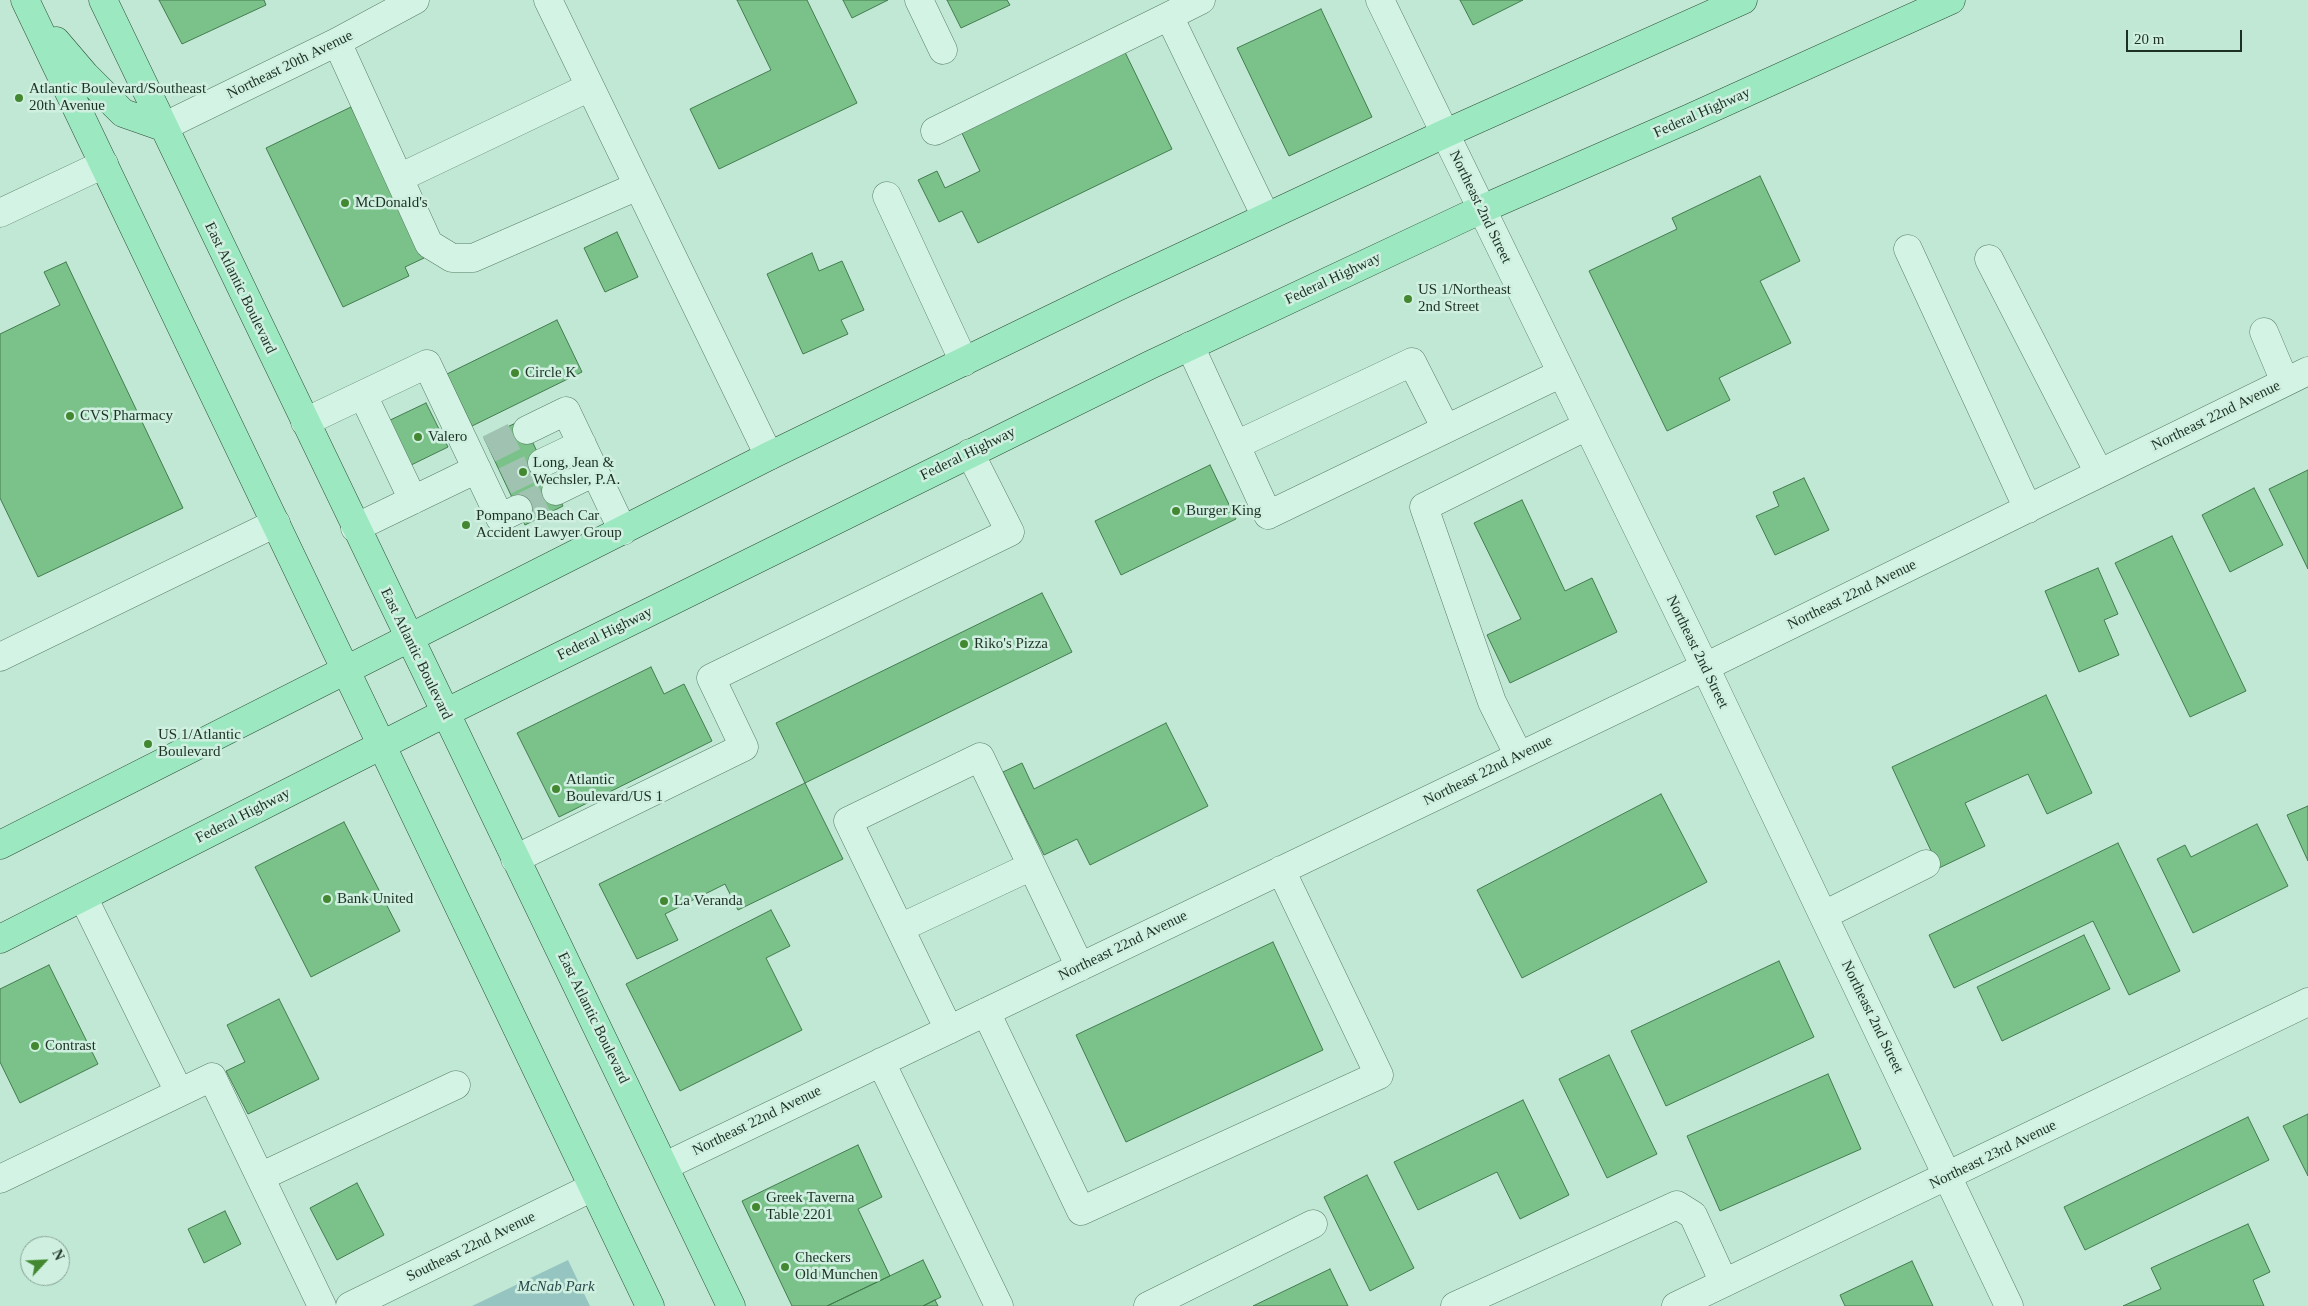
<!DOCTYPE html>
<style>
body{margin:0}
#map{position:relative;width:2308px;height:1306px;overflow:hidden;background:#c1e8d5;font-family:"Times New Roman",serif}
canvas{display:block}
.north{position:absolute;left:20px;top:1236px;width:50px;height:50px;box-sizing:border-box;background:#cff0e0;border:1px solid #88a494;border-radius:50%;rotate:65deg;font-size:14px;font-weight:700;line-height:20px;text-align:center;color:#1d3123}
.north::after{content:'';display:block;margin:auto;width:18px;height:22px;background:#438831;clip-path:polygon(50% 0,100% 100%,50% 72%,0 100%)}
.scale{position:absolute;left:2126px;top:30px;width:116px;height:22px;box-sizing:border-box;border:2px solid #1d3123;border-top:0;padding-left:6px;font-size:15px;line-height:18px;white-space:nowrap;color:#1d3123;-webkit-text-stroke:4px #cff0e0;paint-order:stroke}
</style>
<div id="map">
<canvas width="2308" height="1306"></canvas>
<div class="north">N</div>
<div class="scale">20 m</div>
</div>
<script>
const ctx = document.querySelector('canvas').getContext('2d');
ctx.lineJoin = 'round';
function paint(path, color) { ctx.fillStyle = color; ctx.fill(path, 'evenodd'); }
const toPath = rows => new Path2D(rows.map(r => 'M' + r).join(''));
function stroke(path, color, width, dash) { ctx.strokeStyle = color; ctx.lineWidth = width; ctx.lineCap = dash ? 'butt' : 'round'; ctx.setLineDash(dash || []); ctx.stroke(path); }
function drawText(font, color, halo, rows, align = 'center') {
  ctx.font = font + ' "Times New Roman",serif'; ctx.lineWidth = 5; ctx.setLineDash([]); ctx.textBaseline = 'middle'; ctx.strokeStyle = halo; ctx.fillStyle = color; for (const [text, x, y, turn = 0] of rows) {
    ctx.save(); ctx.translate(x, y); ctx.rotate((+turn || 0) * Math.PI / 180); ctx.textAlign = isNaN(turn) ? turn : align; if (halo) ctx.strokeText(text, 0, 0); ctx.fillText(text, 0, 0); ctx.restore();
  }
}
paint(toPath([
 [568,1260,590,1306,472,1306]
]), '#96c5c1');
const building = toPath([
 [159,0,264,0,266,5,182,44,159,0],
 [737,0,807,0,857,103,719,169,690,109,771,70,737,0],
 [843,0,888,0,852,18,843,0],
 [947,0,1007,0,1010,5,961,28,947,0],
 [1460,0,1523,0,1473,25,1460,0],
 [1321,9,1372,117,1289,156,1237,48,1321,9],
 [1123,48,1172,149,978,243,962,211,939,222,918,180,937,171,945,188,980,171,960,129,1123,48],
 [351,107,424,258,405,267,409,276,343,307,266,148,351,107],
 [1760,176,1800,261,1760,281,1791,343,1719,378,1730,400,1667,431,1589,271,1677,229,1672,218,1760,176],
 [617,232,638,277,605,292,584,248,617,232],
 [812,253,819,271,842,261,864,310,841,320,848,334,803,354,767,274,812,253],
 [66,262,183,508,38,577,0,498,0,334,60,305,44,272,66,262],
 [557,320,582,372,472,426,447,374,557,320],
 [426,403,448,447,405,468,384,423,426,403],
 [522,420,563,506,525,525,484,438,522,420],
 [1210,465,1236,519,1121,575,1095,521,1210,465],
 [2308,470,2308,569,2269,489,2308,470],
 [1804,478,1829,530,1775,555,1756,516,1779,506,1773,492,1804,478],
 [2254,488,2283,545,2230,572,2202,515,2254,488],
 [1522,500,1565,591,1592,578,1617,632,1510,683,1487,635,1521,619,1474,523,1522,500],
 [2172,536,2246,691,2190,717,2115,563,2172,536],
 [2098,568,2118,614,2104,620,2119,655,2079,672,2045,591,2098,568],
 [1042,593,1072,652,805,783,776,723,1042,593],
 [651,667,664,694,684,684,712,741,559,817,517,733,651,667],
 [2046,695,2092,793,2047,814,2028,774,1965,803,1985,846,1939,868,1892,767,2046,695],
 [1166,723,1208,806,1090,865,1077,839,1044,855,1003,772,1022,763,1034,789,1166,723],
 [805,783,843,859,738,910,725,884,665,914,678,940,637,959,599,884,805,783],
 [1661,794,1707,882,1522,978,1477,890,1661,794],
 [2308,806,2308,861,2287,815,2308,806],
 [344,822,400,931,311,977,255,867,344,822],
 [2257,824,2288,886,2193,933,2157,859,2185,845,2191,857,2257,824],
 [2118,843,2180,971,2129,995,2093,921,1954,988,1929,935,2118,843],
 [771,910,790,946,766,958,802,1030,680,1091,626,984,771,910],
 [2084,935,2110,989,2002,1041,1977,987,2084,935],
 [1273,942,1323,1050,1126,1142,1076,1035,1273,942],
 [1779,961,1814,1037,1666,1106,1631,1031,1779,961],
 [49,965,98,1064,20,1103,0,1062,0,989,49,965],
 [279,999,319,1079,248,1114,226,1071,245,1062,227,1025,279,999],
 [1609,1055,1657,1154,1607,1178,1559,1079,1609,1055],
 [1828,1074,1861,1149,1720,1211,1687,1136,1828,1074],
 [1523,1100,1569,1195,1520,1219,1497,1172,1418,1210,1394,1162,1523,1100],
 [2308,1114,2308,1176,2283,1126,2308,1114],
 [2248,1117,2269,1160,2085,1250,2064,1207,2248,1117],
 [858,1145,882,1197,858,1209,890,1276,827,1306,792,1306,742,1201,858,1145],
 [1367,1175,1414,1268,1370,1291,1324,1197,1367,1175],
 [357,1183,384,1235,337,1260,310,1208,357,1183],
 [225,1211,241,1244,204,1263,188,1229,225,1211],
 [2248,1224,2270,1272,2253,1280,2264,1306,2123,1306,2161,1289,2151,1268,2248,1224],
 [923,1260,941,1297,923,1306,827,1306,923,1260],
 [1912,1261,1933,1306,1845,1306,1840,1295,1912,1261],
 [1330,1269,1348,1306,1253,1306,1330,1269],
 [935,1300,938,1306,923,1306,935,1300]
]);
paint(building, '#7bc28a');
stroke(building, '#437c4f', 1);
stroke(toPath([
 [489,449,527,430],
 [505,481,542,463],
 [518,509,556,491]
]), '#a0c3b1', 28, [28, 14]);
const minor = toPath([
 [548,0,769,456],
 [919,0,943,50],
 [1201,0,1169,16,1266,217],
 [1380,0,1705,667,2009,1306],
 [337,42,429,244,452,258,473,258,638,186],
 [163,127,337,42,415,0],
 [935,131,1169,16],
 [399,178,590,87],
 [887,196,964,362],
 [0,213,104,164],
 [1908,249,2028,509],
 [1989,259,2099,473],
 [2264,332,2285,382],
 [1190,346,1268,515,1446,429],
 [363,395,413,500],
 [305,422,427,364,500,518,518,509],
 [527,430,566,411,623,531],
 [1236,445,1412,362,1446,429,1562,373],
 [542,463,582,444],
 [556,491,595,472],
 [355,528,477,469],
 [0,657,276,523],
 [1519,756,1492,702,1424,507,1587,426],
 [515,859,744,747,711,678,1010,532,970,453],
 [83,897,179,1092],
 [1824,915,1926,864],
 [900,928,1032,866],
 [986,1012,1081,1211,1379,1075,1281,870],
 [949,1030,848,821,980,757,1080,967],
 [881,1062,999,1306],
 [665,1166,1705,667,2308,371],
 [260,1177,456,1085],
 [0,1179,212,1077,322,1306],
 [350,1306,593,1187],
 [1148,1306,1313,1224],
 [1455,1306,1677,1205,1693,1215,1724,1283],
 [1676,1306,2308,1002]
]);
const major = toPath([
 [25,0,650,1306],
 [103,0,731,1306],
 [56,41,85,75,123,113,163,127],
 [0,845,769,456,1117,287,1444,134,1743,0],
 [0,939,445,713,1150,365,1482,209,1690,118,1951,0]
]);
stroke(minor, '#5a7f67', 29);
stroke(major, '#2e4d37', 29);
stroke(minor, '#d3f4e4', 28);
stroke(major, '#9ce8c1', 28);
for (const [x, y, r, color] of [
 [19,98,5,"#438831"],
 [345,203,5,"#438831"],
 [1408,299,5,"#438831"],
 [515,373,5,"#438831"],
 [70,416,5,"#438831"],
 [418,437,5,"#438831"],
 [523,472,5,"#438831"],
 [1176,511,5,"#438831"],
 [466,525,5,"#438831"],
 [964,644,5,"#438831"],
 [148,744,5,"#438831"],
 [556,789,5,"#438831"],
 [327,899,5,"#438831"],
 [664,901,5,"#438831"],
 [35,1046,5,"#438831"],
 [756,1207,5,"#438831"],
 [785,1267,5,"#438831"]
]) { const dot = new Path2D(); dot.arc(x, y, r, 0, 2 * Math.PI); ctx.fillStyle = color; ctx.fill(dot); stroke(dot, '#cff0e0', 2); }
drawText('15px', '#1d3123', '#cff0e0', [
 ["Northeast 20th Avenue",290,65,-26],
 ["Federal Highway",1702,113,-24],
 ["Northeast 2nd Street",1480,207,64],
 ["Federal Highway",1333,279,-25],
 ["East Atlantic Boulevard",240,288,64],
 ["Northeast 22nd Avenue",2216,416,-26],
 ["Federal Highway",968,454,-26],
 ["Northeast 22nd Avenue",1852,595,-26],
 ["Federal Highway",605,634,-26],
 ["Northeast 2nd Street",1697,652,64],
 ["East Atlantic Boulevard",416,654,64],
 ["Northeast 22nd Avenue",1488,771,-26],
 ["Federal Highway",243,816,-27],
 ["Northeast 22nd Avenue",1123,946,-26],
 ["Northeast 2nd Street",1872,1017,64],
 ["East Atlantic Boulevard",593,1018,64],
 ["Northeast 22nd Avenue",757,1121,-26],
 ["Northeast 23rd Avenue",1993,1155,-26],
 ["Southeast 22nd Avenue",471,1247,-26]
]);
drawText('15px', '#1d3123', '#cff0e0', [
 ["Atlantic Boulevard/Southeast",29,89],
 ["20th Avenue",29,106],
 ["McDonald's",355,203],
 ["US 1/Northeast",1418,290],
 ["2nd Street",1418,307],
 ["Circle K",525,373],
 ["CVS Pharmacy",80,416],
 ["Valero",428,437],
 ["Long, Jean &",533,463],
 ["Wechsler, P.A.",533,480],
 ["Burger King",1186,511],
 ["Pompano Beach Car",476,516],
 ["Accident Lawyer Group",476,533],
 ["Riko's Pizza",974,644],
 ["US 1/Atlantic",158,735],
 ["Boulevard",158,752],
 ["Atlantic",566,780],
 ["Boulevard/US 1",566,797],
 ["Bank United",337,899],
 ["La Veranda",674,901],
 ["Contrast",45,1046],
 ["Greek Taverna",766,1198],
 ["Table 2201",766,1215],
 ["Checkers",795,1258],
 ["Old Munchen",795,1275]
], 'left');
drawText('italic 15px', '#26494b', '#cff0e0', [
 ["McNab Park",556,1287]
]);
</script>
